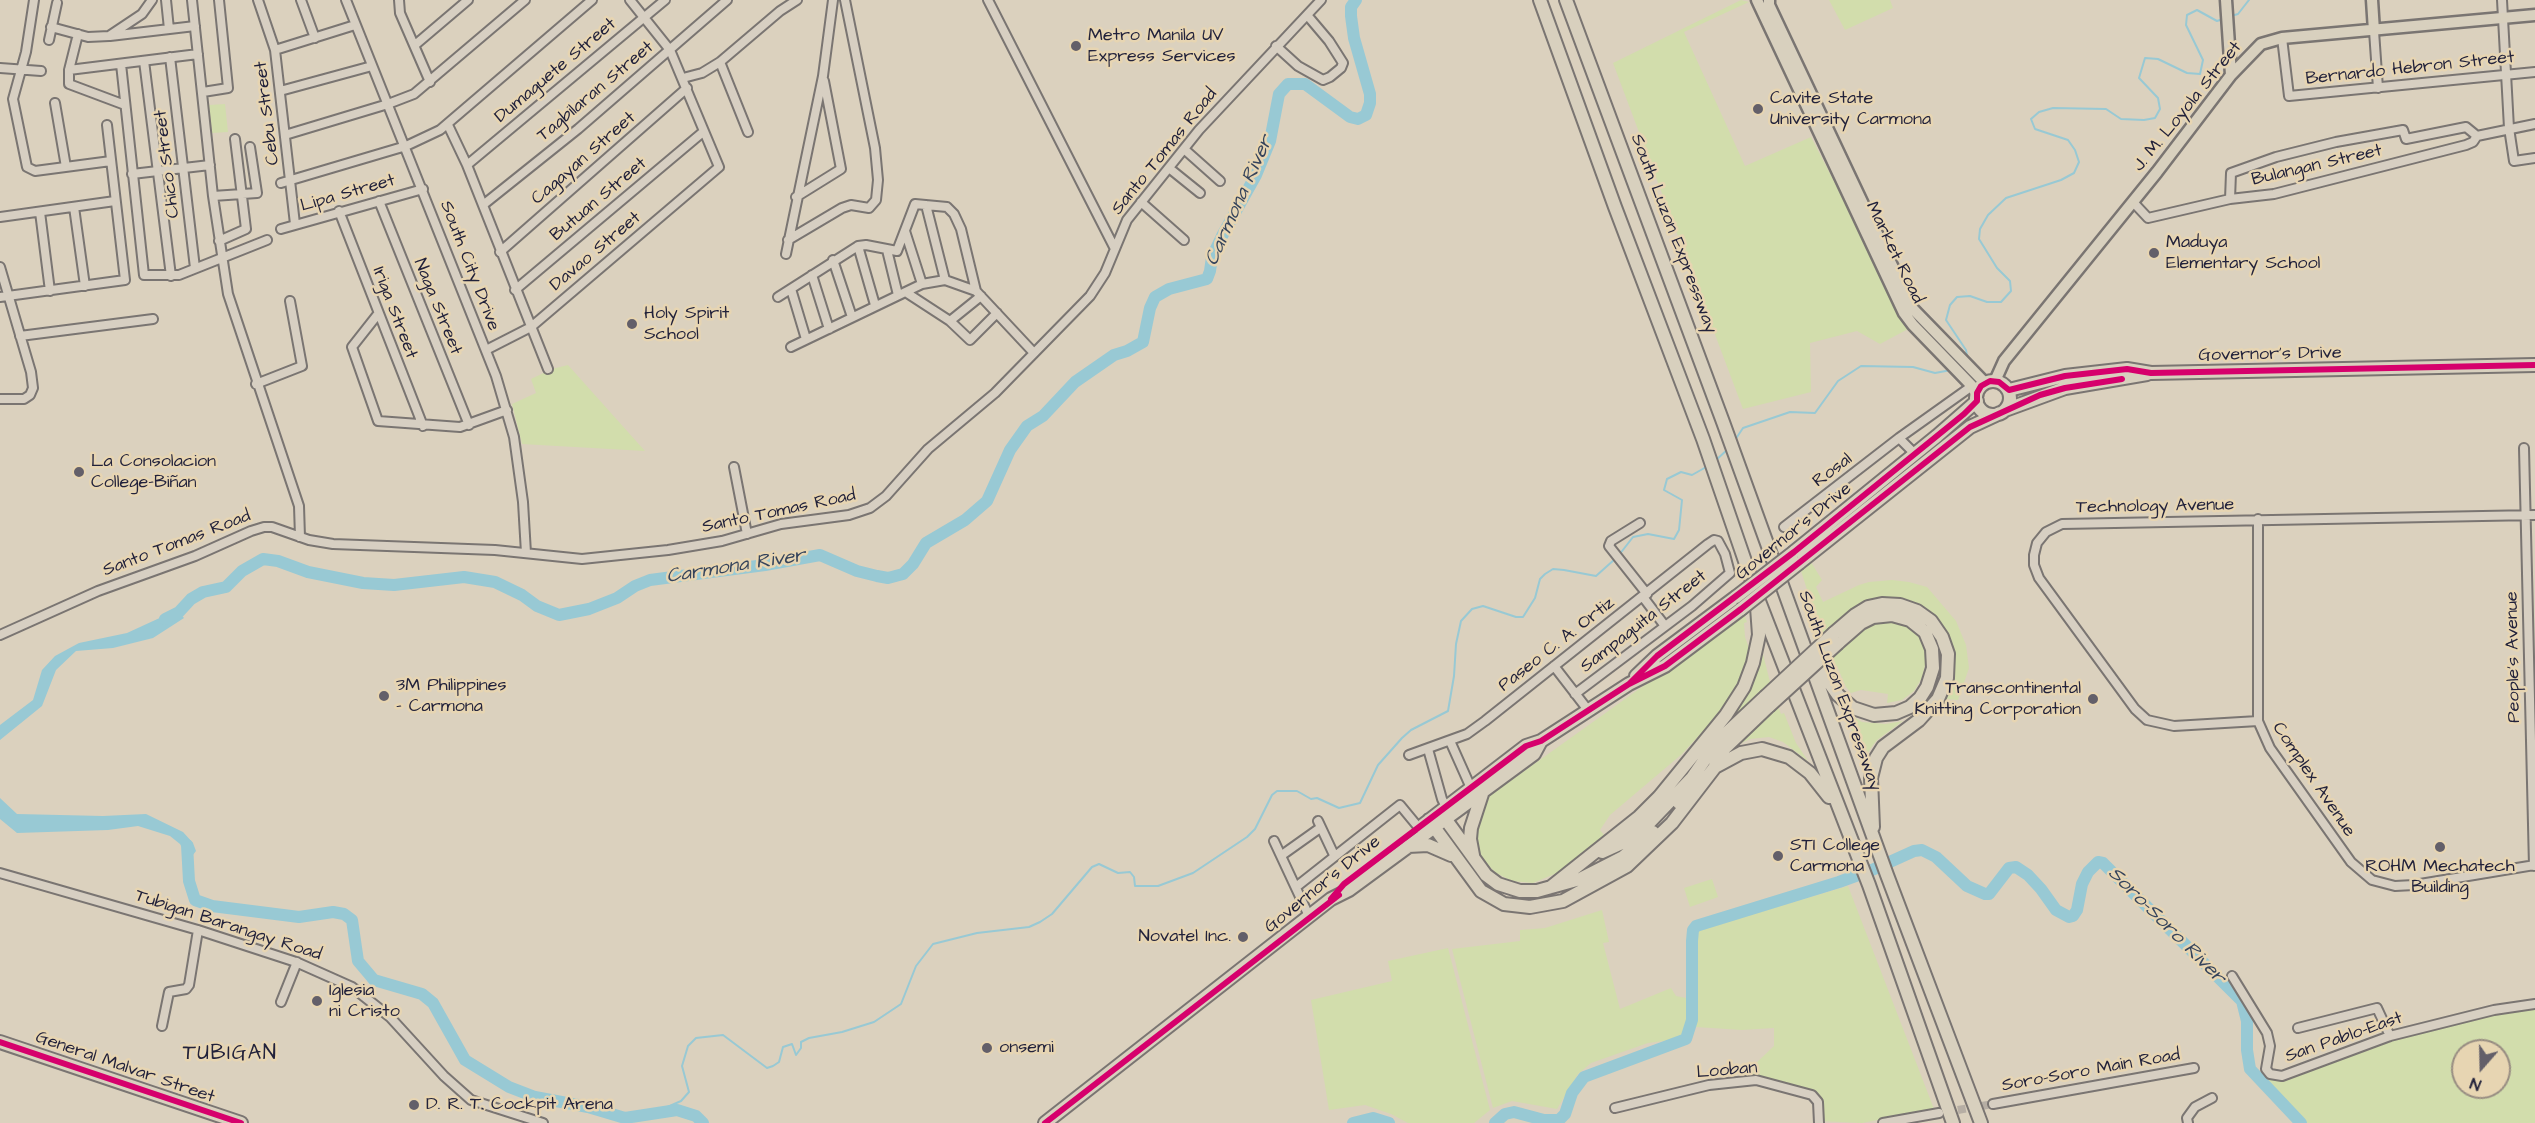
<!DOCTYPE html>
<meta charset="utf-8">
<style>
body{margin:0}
#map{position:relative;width:2535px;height:1123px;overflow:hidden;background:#dbd1be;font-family:"Architects Daughter",sans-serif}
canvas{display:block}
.north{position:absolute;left:2451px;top:1039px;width:60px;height:60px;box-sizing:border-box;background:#e7d5b2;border:2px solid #988d82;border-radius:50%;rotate:200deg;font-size:16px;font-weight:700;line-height:24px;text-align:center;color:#22223b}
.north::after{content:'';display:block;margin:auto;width:21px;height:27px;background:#635f69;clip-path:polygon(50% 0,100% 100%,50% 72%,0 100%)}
</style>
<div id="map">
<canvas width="2535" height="1123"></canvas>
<div class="north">N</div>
</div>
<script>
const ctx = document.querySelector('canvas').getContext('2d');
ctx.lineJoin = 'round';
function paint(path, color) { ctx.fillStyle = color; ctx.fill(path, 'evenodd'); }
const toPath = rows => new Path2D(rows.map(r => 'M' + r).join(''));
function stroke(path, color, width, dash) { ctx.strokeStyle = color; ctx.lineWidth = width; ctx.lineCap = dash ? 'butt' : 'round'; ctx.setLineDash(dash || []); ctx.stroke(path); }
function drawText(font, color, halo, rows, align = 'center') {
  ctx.font = font + ' "Architects Daughter",sans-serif'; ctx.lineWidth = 5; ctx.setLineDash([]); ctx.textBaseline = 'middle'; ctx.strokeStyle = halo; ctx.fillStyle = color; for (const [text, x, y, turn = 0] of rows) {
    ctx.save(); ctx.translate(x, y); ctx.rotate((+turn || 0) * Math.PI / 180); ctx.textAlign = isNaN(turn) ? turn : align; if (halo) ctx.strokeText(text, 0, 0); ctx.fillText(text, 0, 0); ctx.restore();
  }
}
paint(toPath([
 [1741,0,1749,2,1684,32,1745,166,1811,137,1910,328,1880,344,1857,331,1810,343,1811,392,1743,409,1613,63],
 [1829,0,1890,0,1893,8,1845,30],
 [225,104,228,132,212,133,209,105],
 [568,365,645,451,522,444,512,404,536,393,531,379,552,369],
 [1811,562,1822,580,1816,587,1823,602,1859,585,1869,582,1892,580,1909,582,1927,587,1956,621,1966,645,1969,668,1958,700,1946,699,1954,676,1955,660,1948,636,1917,605,1890,598,1861,604,1848,613,1823,639,1801,571],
 [1744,614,1747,622,1744,623,1745,637,1750,651,1735,690,1714,719,1682,754,1610,815,1600,830,1604,835,1569,868,1533,883,1512,881,1496,873,1482,859,1475,844,1480,815,1488,797],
 [1889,621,1902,623,1913,629,1923,643,1926,660,1922,678,1914,691,1902,700,1887,703,1888,694,1861,690,1851,693,1846,687,1837,666,1834,666,1830,655,1869,626],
 [1763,654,1771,686,1713,736,1748,691],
 [1777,704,1781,714,1784,713,1796,743,1808,761,1783,742,1769,737,1750,739,1731,748],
 [1845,711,1862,722,1885,724,1903,721,1877,740,1870,749,1864,763],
 [1712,879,1718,897,1690,907,1684,888],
 [1848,886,1934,1109,1862,1123,1820,1121,1819,1100,1752,1077,1754,1065,1774,1046,1774,1028,1742,1030,1696,1027,1698,930],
 [1602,910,1609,942,1603,943,1620,1009,1671,988,1676,996,1686,998,1686,1024,1683,1035,1671,1040,1648,1043,1591,1063,1578,1074,1557,1109,1512,1101,1493,1108,1452,949,1520,941,1520,930,1545,928],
 [1448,948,1490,1110,1474,1123,1408,1123,1391,1114,1365,1105,1329,1110,1311,1000,1392,981,1388,961],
 [2535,1006,2535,1123,2301,1123,2250,1069,2270,1076,2391,1038],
 [2463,1051,2499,1051,2499,1087,2463,1087]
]), '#d2ddac');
paint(toPath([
 [177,610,184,618,153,638,113,648,76,651,56,670,42,706,0,740,0,725,33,700,42,670,55,656,79,643,127,633],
 [0,798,17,814,103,816,146,814,183,832,193,843,196,851,189,860,180,844,170,836,138,826,108,830,17,833,0,819]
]), '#98c9d4');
stroke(toPath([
 [2231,16,2238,14,2249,0],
 [1964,359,1967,356,1966,350,1946,320,1950,305,1957,297,1970,296,1987,302,2001,302,2011,291,2010,281,1997,268,1979,239,1980,229,1988,215,2006,198,2061,180,2074,173,2079,162,2075,150,2068,140,2035,129,2031,119,2039,112,2053,108,2106,109,2121,119,2144,120,2155,118,2160,109,2158,98,2139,78,2145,58,2158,59,2187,73,2200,74,2203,60,2186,25,2187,15,2197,10,2217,21,2223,19],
 [1735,440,1743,428,1790,412,1815,413,1838,381,1861,366,1913,367,1935,373,1951,370],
 [1715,461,1728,449],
 [1619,555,1633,537,1648,534,1674,539,1679,530,1682,500,1664,490,1667,479,1681,472,1692,475,1708,466],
 [656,1112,681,1101,689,1092,682,1066,688,1046,696,1038,723,1035,767,1068,773,1066,779,1062,783,1047,792,1044,796,1055,801,1048,801,1042,809,1038,842,1032,874,1022,901,1004,916,966,933,944,977,933,1029,927,1040,922,1052,914,1092,867,1099,864,1118,873,1130,872,1134,877,1135,886,1158,886,1193,873,1247,837,1255,829,1272,795,1277,791,1297,791,1311,799,1317,798,1339,808,1360,803,1378,765,1402,738,1411,730,1448,711,1454,676,1456,644,1461,621,1472,609,1483,606,1516,617,1523,617,1535,598,1540,579,1545,574,1553,569,1564,570,1596,576,1615,559]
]), '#98c9d4', 2);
stroke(toPath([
 [165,619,179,612,191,599,203,592,226,587,242,571,263,559,278,561,308,572,363,583,394,585,464,577,495,582,522,595,537,606,559,615,589,609,617,598,635,586,650,580,765,565,820,555,857,571,877,576,888,578,903,574,913,564,926,543,965,520,987,501,1010,450,1027,426,1043,416,1075,382,1114,355,1127,351,1143,342,1150,308,1155,297,1169,289,1207,279,1210,271,1212,257,1222,236,1256,175,1270,141,1279,94,1288,84,1305,84,1350,117,1358,119,1366,115,1370,103,1370,94,1354,38,1351,16,1351,7,1356,0],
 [187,845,189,881,195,900,212,906,299,917,333,912,344,914,352,920,358,961,374,980,422,994,433,1003,465,1060,509,1087,535,1097,588,1107,625,1118,677,1110,696,1116,703,1123],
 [1353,1123,1373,1118,1389,1123],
 [1495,1123,1505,1114,1514,1112,1544,1120,1559,1120,1565,1114,1572,1093,1584,1077,1686,1039,1692,1020,1692,941,1693,930,1696,926,1839,882,1872,870,1914,851,1922,850,1936,857,1967,886,1985,894,1989,894,2009,868,2016,867,2028,875,2041,889,2056,910,2069,917,2073,916,2077,910,2082,884,2088,872,2098,862,2103,863,2242,1001,2247,1021,2247,1050,2250,1069,2301,1123]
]), '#98c9d4', 12);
stroke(toPath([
 [1946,1112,1993,1104]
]), '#b6aea4', 8, [8, 4]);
const minor = toPath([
 [34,0,26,52,13,99,27,167,35,171,111,161],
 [166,0,169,29],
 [192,0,213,196,228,294,299,506,300,537],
 [258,0,275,50,295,224],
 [301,0,315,38],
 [346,0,496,376,514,437,523,502,526,553],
 [399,0,400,13,430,82],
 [988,0,1114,247],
 [2502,0,2509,128,2514,161,2535,158],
 [51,27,88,37,109,36,142,14,152,0],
 [2374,31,2378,88],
 [78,34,69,70,69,84,125,105],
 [110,36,195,26],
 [2282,38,2289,96,2535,72],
 [49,40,57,3],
 [415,45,468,0],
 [1276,46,1298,66,1323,80,1330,77,1341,68,1343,63,1329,41,1307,15],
 [275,50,355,25],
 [170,57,195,268],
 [144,61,171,276],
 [720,62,748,132],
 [121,64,144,275,179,275,267,240],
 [0,68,41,71],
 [69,70,198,54],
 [683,78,702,73,720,62,780,11,797,0],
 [280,91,372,66],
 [203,92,228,88,219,0],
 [55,103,66,167],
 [448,125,467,165,548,369],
 [285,135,388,104,414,94,525,0],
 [1184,149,1220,181],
 [467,165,665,0],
 [1169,168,1200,193],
 [132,174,210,165],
 [281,183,406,146,440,130,592,0],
 [213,196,257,193,250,147],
 [796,197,841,169,824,81],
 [2230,199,2231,173,2276,157,2336,142,2403,130,2406,139,2466,127,2477,136],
 [379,201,469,425],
 [1141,202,1184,240],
 [2133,202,2148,218,2230,199,2274,194,2466,145,2473,142,2477,136,2535,124],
 [483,205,578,129,727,0],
 [926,205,945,280],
 [74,207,85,286],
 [339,211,423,426],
 [40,212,50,291],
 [0,217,115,201],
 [281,229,423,189],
 [905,231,922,284],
 [788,240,842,208,851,205,869,208,876,200,878,180,875,148,845,0],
 [219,241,246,229,235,139],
 [858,246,875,305],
 [887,250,898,295],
 [500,252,687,88],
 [786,254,823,76,833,0],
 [833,260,852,317],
 [0,267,31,372,33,388,30,395,24,399,0,399],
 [812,275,829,329],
 [791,289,806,339],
 [515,290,703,132],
 [907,293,950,321,970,340,997,313],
 [0,297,125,280,107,125],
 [778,297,858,246,866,245,897,251,915,204,947,207,954,214,961,229,976,291],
 [378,314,352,347,378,421,460,427,507,410],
 [950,321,981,296],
 [20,336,153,319],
 [791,347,922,284,945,280,976,291,1034,353],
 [486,350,531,327,719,167,670,50,630,0],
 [256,384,302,366,290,301],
 [1899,438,1972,386],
 [2524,448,2534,866],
 [734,467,747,534],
 [2258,519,2258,721,2270,748,2351,862,2372,880,2395,886,2414,885,2535,865],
 [1640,523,1611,541,1609,546,1647,594],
 [1784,527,1899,438,1915,454],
 [1643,597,1665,626],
 [0,635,98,591,195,556,251,531,264,527,272,527,309,540,333,544,495,550,582,559,668,550,722,541,781,524,849,515,870,508,886,496,928,449,995,393,1090,296,1105,273,1127,220,1199,130,1321,0],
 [1554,666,1588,710],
 [2258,721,2174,726,2147,720,2135,709,2039,578,2034,565,2034,555,2037,543,2046,532,2062,524,2535,515],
 [1450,741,1471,788],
 [1428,749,1442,799,1446,807],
 [1409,755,1467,734,1485,721,1708,544,1714,540,1718,541,1725,554,1730,573,1692,606,1575,694],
 [1318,821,1334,855],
 [1274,841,1309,916],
 [1282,855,1320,828],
 [0,873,198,930,296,962,352,987,390,1017,444,1076,471,1100,543,1123],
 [1296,887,1400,805,1419,828],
 [2232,976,2267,1033,2270,1046,2266,1069,2270,1074,2282,1076,2390,1036,2494,1010,2535,1004],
 [281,1002,297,962],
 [162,1026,169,992,186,989,189,985,198,930],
 [2298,1028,2377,1008,2390,1036],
 [1993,1104,2194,1068],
 [1615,1108,1709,1085,1756,1080,1812,1095,1818,1102,1819,1123],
 [1883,1123,1939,1113],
 [2188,1123,2187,1118,2195,1107,2212,1098]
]);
const major = toPath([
 [1757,0,1904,313,1913,325,1972,386,1977,395],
 [1769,0,1769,5,1912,308,1985,383],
 [2226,0,2231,75],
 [2372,0,2374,31],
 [1995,381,2004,361,2157,172,2231,75,2261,44,2282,38,2535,15]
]);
const highway = toPath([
 [1540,0,1615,207,1703,439,1757,596,1869,885,1953,1123],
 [1566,0,1723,422,1887,875,1981,1123],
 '1976 398a17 17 0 1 1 34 0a17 17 0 1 1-34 0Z',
 [2009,390,2065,376,2127,369,2151,373,2535,365],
 [2005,410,2065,388,2147,374],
 [1794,552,1937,436,1977,401],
 [1799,563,1970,427,2000,413],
 [1834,633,1855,615,1868,607,1882,604,1900,605,1917,611,1931,621,1942,637,1948,654,1947,678,1938,699,1919,720,1883,747,1876,758,1871,778,1873,827],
 [1817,665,1838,695,1853,708,1874,715,1896,713,1910,707,1920,698,1927,687,1933,668,1932,649,1925,632,1910,620,1892,615,1873,617,1861,623,1838,643],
 [1636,676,1657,656,1736,597],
 [1715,766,1724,749,1769,706],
 [1679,803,1692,778],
 [1441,813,1486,875,1498,884,1520,891,1537,891,1580,879,1623,857,1653,832],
 [1429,820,1481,891,1504,904,1530,907,1563,901,1627,866,1672,823,1715,767,1741,753,1762,749,1789,757,1810,773,1829,797],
 [1423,825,1526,746,1541,741,1629,684,1665,666,1741,609],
 [1408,846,1428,845,1451,855],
 [1602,852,1624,842,1647,825,1692,778,1717,742,1765,697],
 [1473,855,1470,839,1471,828,1483,791],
 [1551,887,1639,817,1659,797,1726,715,1744,687,1753,663,1759,635,1757,607],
 [0,1042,241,1123],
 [1045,1123,1331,899,1349,890,1534,754,1541,741]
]);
stroke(minor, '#7a7572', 12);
stroke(major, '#7a7572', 15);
stroke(highway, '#7a7572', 16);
stroke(minor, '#d7cfc2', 8);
stroke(major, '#d8d0be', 10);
stroke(highway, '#d8d0be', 12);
const highwayBridge = toPath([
 [1736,597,1794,552],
 [1741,609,1799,563],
 [1765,697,1834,633],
 [1769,706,1838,643]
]);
stroke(highwayBridge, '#7a7572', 16, []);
stroke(highwayBridge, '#d8d0be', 12);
stroke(toPath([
 [1629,684,1657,656,1794,552,1964,414,1977,401,1977,393,1981,386,1990,381,1999,382,2009,390,2065,376,2127,369,2151,373,2535,365],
 [1331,899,1344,884,1526,746,1541,741,1629,684,1665,666,1741,609,1970,427,2040,395,2065,388,2122,379],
 [0,1042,241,1123],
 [1045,1123,1339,895]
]), '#d6006c', 6);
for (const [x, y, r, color] of [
 [1076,46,6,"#635f69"],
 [1758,109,6,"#635f69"],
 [2154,253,6,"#635f69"],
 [632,324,6,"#635f69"],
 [79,472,6,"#635f69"],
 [384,696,6,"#635f69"],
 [2093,699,6,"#635f69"],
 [2440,847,6,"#635f69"],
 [1778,856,6,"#635f69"],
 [1243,937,6,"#635f69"],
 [317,1001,6,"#635f69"],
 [987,1048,6,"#635f69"],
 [414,1105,6,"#635f69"]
]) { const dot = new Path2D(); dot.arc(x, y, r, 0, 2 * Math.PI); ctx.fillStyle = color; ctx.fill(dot); stroke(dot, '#e7d5b2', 2); }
drawText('18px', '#22223b', '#e7d5b2', [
 ["Metro Manila UV",1088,36],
 ["Express Services",1088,57],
 ["Cavite State",1770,99],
 ["University Carmona",1770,120],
 ["Maduya",2166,243],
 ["Elementary School",2166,264],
 ["Holy Spirit",644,314],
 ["School",644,335],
 ["La Consolacion",91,462],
 ["College-Biñan",91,483],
 ["3M Philippines",396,686],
 ["- Carmona",396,707],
 ["Transcontinental",2081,689,"right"],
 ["Knitting Corporation",2081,710,"right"],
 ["STI College",1790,846],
 ["Carmona",1790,867],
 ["ROHM Mechatech",2440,867,"center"],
 ["Building",2440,888,"center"],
 ["Novatel Inc.",1231,937,"right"],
 ["Iglesia",329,991],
 ["ni Cristo",329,1012],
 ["onsemi",999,1048],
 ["D. R. T. Cockpit Arena",426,1105]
], 'left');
drawText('18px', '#22223b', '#e7d5b2', [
 ["Bernardo Hebron Street",2410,69,-6],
 ["Dumaguete Street",556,71,-40],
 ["Tagbilaran Street",596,92,-40],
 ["J. M. Loyola Street",2188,107,-51],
 ["Cebu Street",268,113,-97],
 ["Santo Tomas Road",1165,152,-51],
 ["Cagayan Street",584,159,-41],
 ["Chico Street",168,164,-97],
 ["Bulangan Street",2317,166,-13],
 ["Lipa Street",348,194,-16],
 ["Butuan Street",599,200,-40],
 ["South Luzon Expressway",1673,234,69],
 ["Davao Street",596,252,-40],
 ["Market Road",1894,253,64],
 ["South City Drive",469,266,69],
 ["Naga Street",437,307,68],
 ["Iriga Street",394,313,69],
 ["Governor's Drive",2270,355,-1],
 ["Rosal",1833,471,-37],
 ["Technology Avenue",2155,507,-1],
 ["Santo Tomas Road",779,512,-12],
 ["Governor's Drive",1794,532,-39],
 ["Santo Tomas Road",177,544,-21],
 ["Sampaguita Street",1644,622,-38],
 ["Paseo C. A. Ortiz",1557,645,-38],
 ["People's Avenue",2514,657,-91],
 ["South Luzon Expressway",1839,691,70],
 ["Complex Avenue",2313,780,56],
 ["Governor's Drive",1323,885,-39],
 ["Tubigan Barangay Road",228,926,18],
 ["San Pablo-East",2344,1038,-19],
 ["General Malvar Street",125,1068,19],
 ["Looban",1727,1071,-5],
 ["Soro-Soro Main Road",2091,1071,-10]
]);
drawText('italic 20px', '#34435b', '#e7d5b2', [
 ["Carmona River",1240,201,-66],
 ["Carmona River",736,567,-9],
 ["Soro-Soro River",2166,926,45]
]);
ctx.letterSpacing = '1.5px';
drawText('21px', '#22223b', '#e7d5b2', [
 ["TUBIGAN",230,1055]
]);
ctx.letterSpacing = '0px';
</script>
